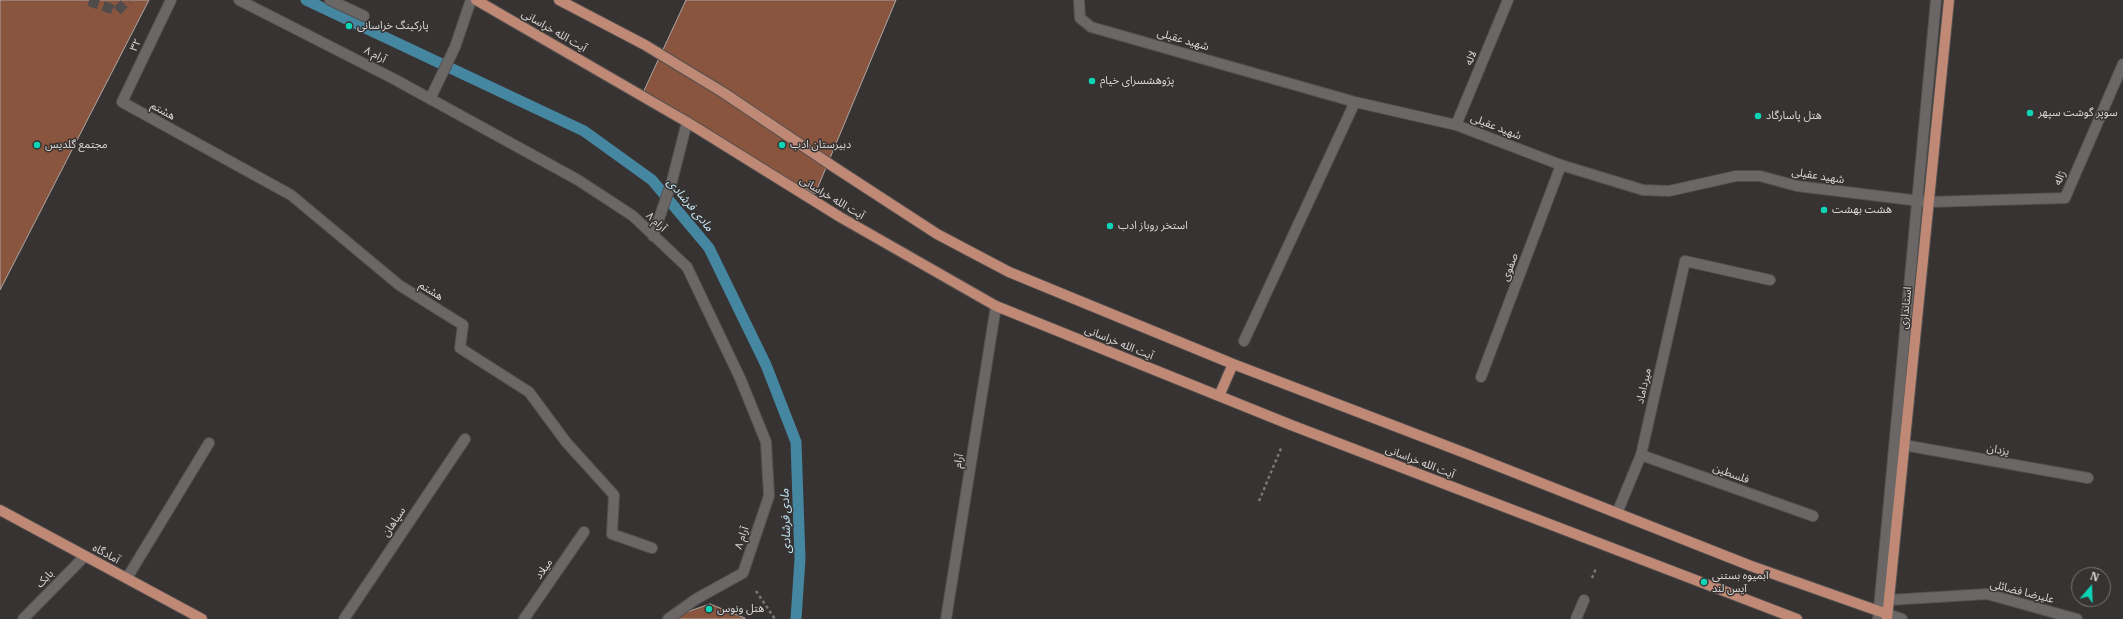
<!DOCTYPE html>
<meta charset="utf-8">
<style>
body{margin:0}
#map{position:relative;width:2123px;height:619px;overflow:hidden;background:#373332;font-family:"IBM Plex Serif",serif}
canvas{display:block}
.north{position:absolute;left:2071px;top:567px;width:40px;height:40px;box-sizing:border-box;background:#373332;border:1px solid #787574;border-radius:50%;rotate:19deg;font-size:11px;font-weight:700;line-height:16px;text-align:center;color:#dad8d7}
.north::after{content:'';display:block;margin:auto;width:14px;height:18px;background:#0bd5b5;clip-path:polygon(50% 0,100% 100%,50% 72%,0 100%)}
</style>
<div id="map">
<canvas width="2123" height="619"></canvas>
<div class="north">N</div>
</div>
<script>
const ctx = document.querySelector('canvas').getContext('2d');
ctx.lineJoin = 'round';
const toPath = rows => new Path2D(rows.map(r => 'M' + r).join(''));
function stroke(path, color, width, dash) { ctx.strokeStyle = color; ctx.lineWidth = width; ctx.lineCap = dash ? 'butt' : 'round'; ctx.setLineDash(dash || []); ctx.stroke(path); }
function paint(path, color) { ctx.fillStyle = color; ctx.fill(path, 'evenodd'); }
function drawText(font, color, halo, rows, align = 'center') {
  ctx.font = font + ' "IBM Plex Serif","Noto Sans Arabic",serif'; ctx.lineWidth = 3; ctx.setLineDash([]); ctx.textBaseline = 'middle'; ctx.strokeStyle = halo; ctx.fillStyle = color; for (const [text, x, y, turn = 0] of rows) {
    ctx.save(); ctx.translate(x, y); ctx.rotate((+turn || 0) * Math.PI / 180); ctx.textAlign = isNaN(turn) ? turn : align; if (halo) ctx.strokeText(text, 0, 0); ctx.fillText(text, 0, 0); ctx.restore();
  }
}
stroke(toPath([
 [306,0,584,131,652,180,709,248,766,365,796,442,800,559,796,619]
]), '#4586a1', 11);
const building = toPath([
 [0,0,149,0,0,290,0,0],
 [686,0,896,0,815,194,641,97,686,0],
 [710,604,745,618,745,619,677,619,681,614,710,604]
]);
paint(building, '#89553e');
stroke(building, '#aba7a5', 1);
stroke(toPath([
 [89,1,117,11,128,0]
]), '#4f4c4b', 10, [10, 5]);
const minor = toPath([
 [171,0,122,102,291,195,399,285,463,325,460,348,529,392,566,442,614,495,612,534,652,548],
 [239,0,394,79,578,180,633,216,687,267,740,378,766,442,769,496,743,573,696,599,668,619],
 [330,0,364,16],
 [1079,0,1080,18,1091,27,1355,102,1456,125,1561,165,1643,190,1669,191,1736,176,1760,176,1797,186,1928,202,2065,198,2123,64],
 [430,99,455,47,471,0],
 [1456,125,1508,0],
 [653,236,672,181,687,122],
 [1244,341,1355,102],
 [1481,377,1561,165],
 [1904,445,2088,478],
 [1641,455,1813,516],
 [1617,513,1641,455,1685,261,1770,280],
 [127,578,209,443],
 [1889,600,1987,594,2077,619],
 [1887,614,1902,619],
 [23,619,85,556],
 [344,619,465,439],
 [524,619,584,532],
 [946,619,996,306],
 [1576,619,1584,600],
 [1878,619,1936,0]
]);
const major = toPath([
 [476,0,687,122,840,217,996,306,1291,425,1797,619],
 [559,0,645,45,724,93,834,167,937,234,1009,272,1233,364,1465,453,1751,566,1887,614],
 [1219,396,1233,364],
 [0,510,202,619],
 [1887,619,1949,0]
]);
stroke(minor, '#53504f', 12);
stroke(major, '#53504f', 12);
stroke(toPath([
 [1259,501,1282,446],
 [1592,578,1596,568],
 [756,591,775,619]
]), '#7a7776', 2.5, [3, 3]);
stroke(minor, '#6b6766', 10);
stroke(major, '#c08975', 10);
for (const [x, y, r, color] of [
 [349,26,4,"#0bd5b5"],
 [1092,81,4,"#0bd5b5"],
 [2030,113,4,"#0bd5b5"],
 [1758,116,4,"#0bd5b5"],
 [37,145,4,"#0bd5b5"],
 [782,145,4,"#0bd5b5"],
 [1824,210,4,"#0bd5b5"],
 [1110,226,4,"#0bd5b5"],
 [1704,582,4,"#0bd5b5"],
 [709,609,4,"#0bd5b5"]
]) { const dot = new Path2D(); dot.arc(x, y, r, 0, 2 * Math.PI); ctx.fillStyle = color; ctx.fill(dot); stroke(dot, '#373332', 1.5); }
drawText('11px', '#dad8d7', '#373332', [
 ["پارکینگ خراسانی",357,26],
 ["پژوهشسرای خیام",1100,81],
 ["سوپر گوشت سپهر",2038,113],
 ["هتل پاسارگاد",1766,116],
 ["مجتمع گلدیس",45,145],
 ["دبیرستان ادب",790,145],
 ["هشت بهشت",1832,210],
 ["استخر روباز ادب",1118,226],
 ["آبمیوه بستنی",1712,576],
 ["آیس لند",1712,589],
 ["هتل ونوس",717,609]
], 'left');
drawText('11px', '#dad8d7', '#373332', [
 ["آیت الله خراسانی",554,31,30],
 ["شهید عقیلی",1183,40,16],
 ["۳۲",136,45,-64],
 ["۸ آرام",375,55,27],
 ["لاله",1471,58,-68],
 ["هشتم",163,111,29],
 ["شهید عقیلی",1496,127,21],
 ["شهید عقیلی",1818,176,9],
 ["ژاله",2060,178,-67],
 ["آیت الله خراسانی",832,198,31],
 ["۸ آرام",656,222,43],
 ["صفوی",1510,267,-69],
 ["هشتم",431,291,32],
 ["استانداری",1906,308,-84],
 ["آیت الله خراسانی",1119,343,22],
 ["میرداماد",1644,386,-77],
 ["یزدان",1998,450,10],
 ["آرام",959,461,-81],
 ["آیت الله خراسانی",1420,462,21],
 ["فلسطین",1731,474,20],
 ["سپاهان",394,522,-56],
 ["۸ آرام",742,538,-71],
 ["آمادگاه",106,554,28],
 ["میلاد",544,569,-55],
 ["بابک",45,579,-46],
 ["علیرضا فضائلی",2022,592,14]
]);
drawText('italic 12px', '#c4e8f8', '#373332', [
 ["مادی فرشادی",690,205,50],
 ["مادی فرشادی",786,521,-92]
]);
</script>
